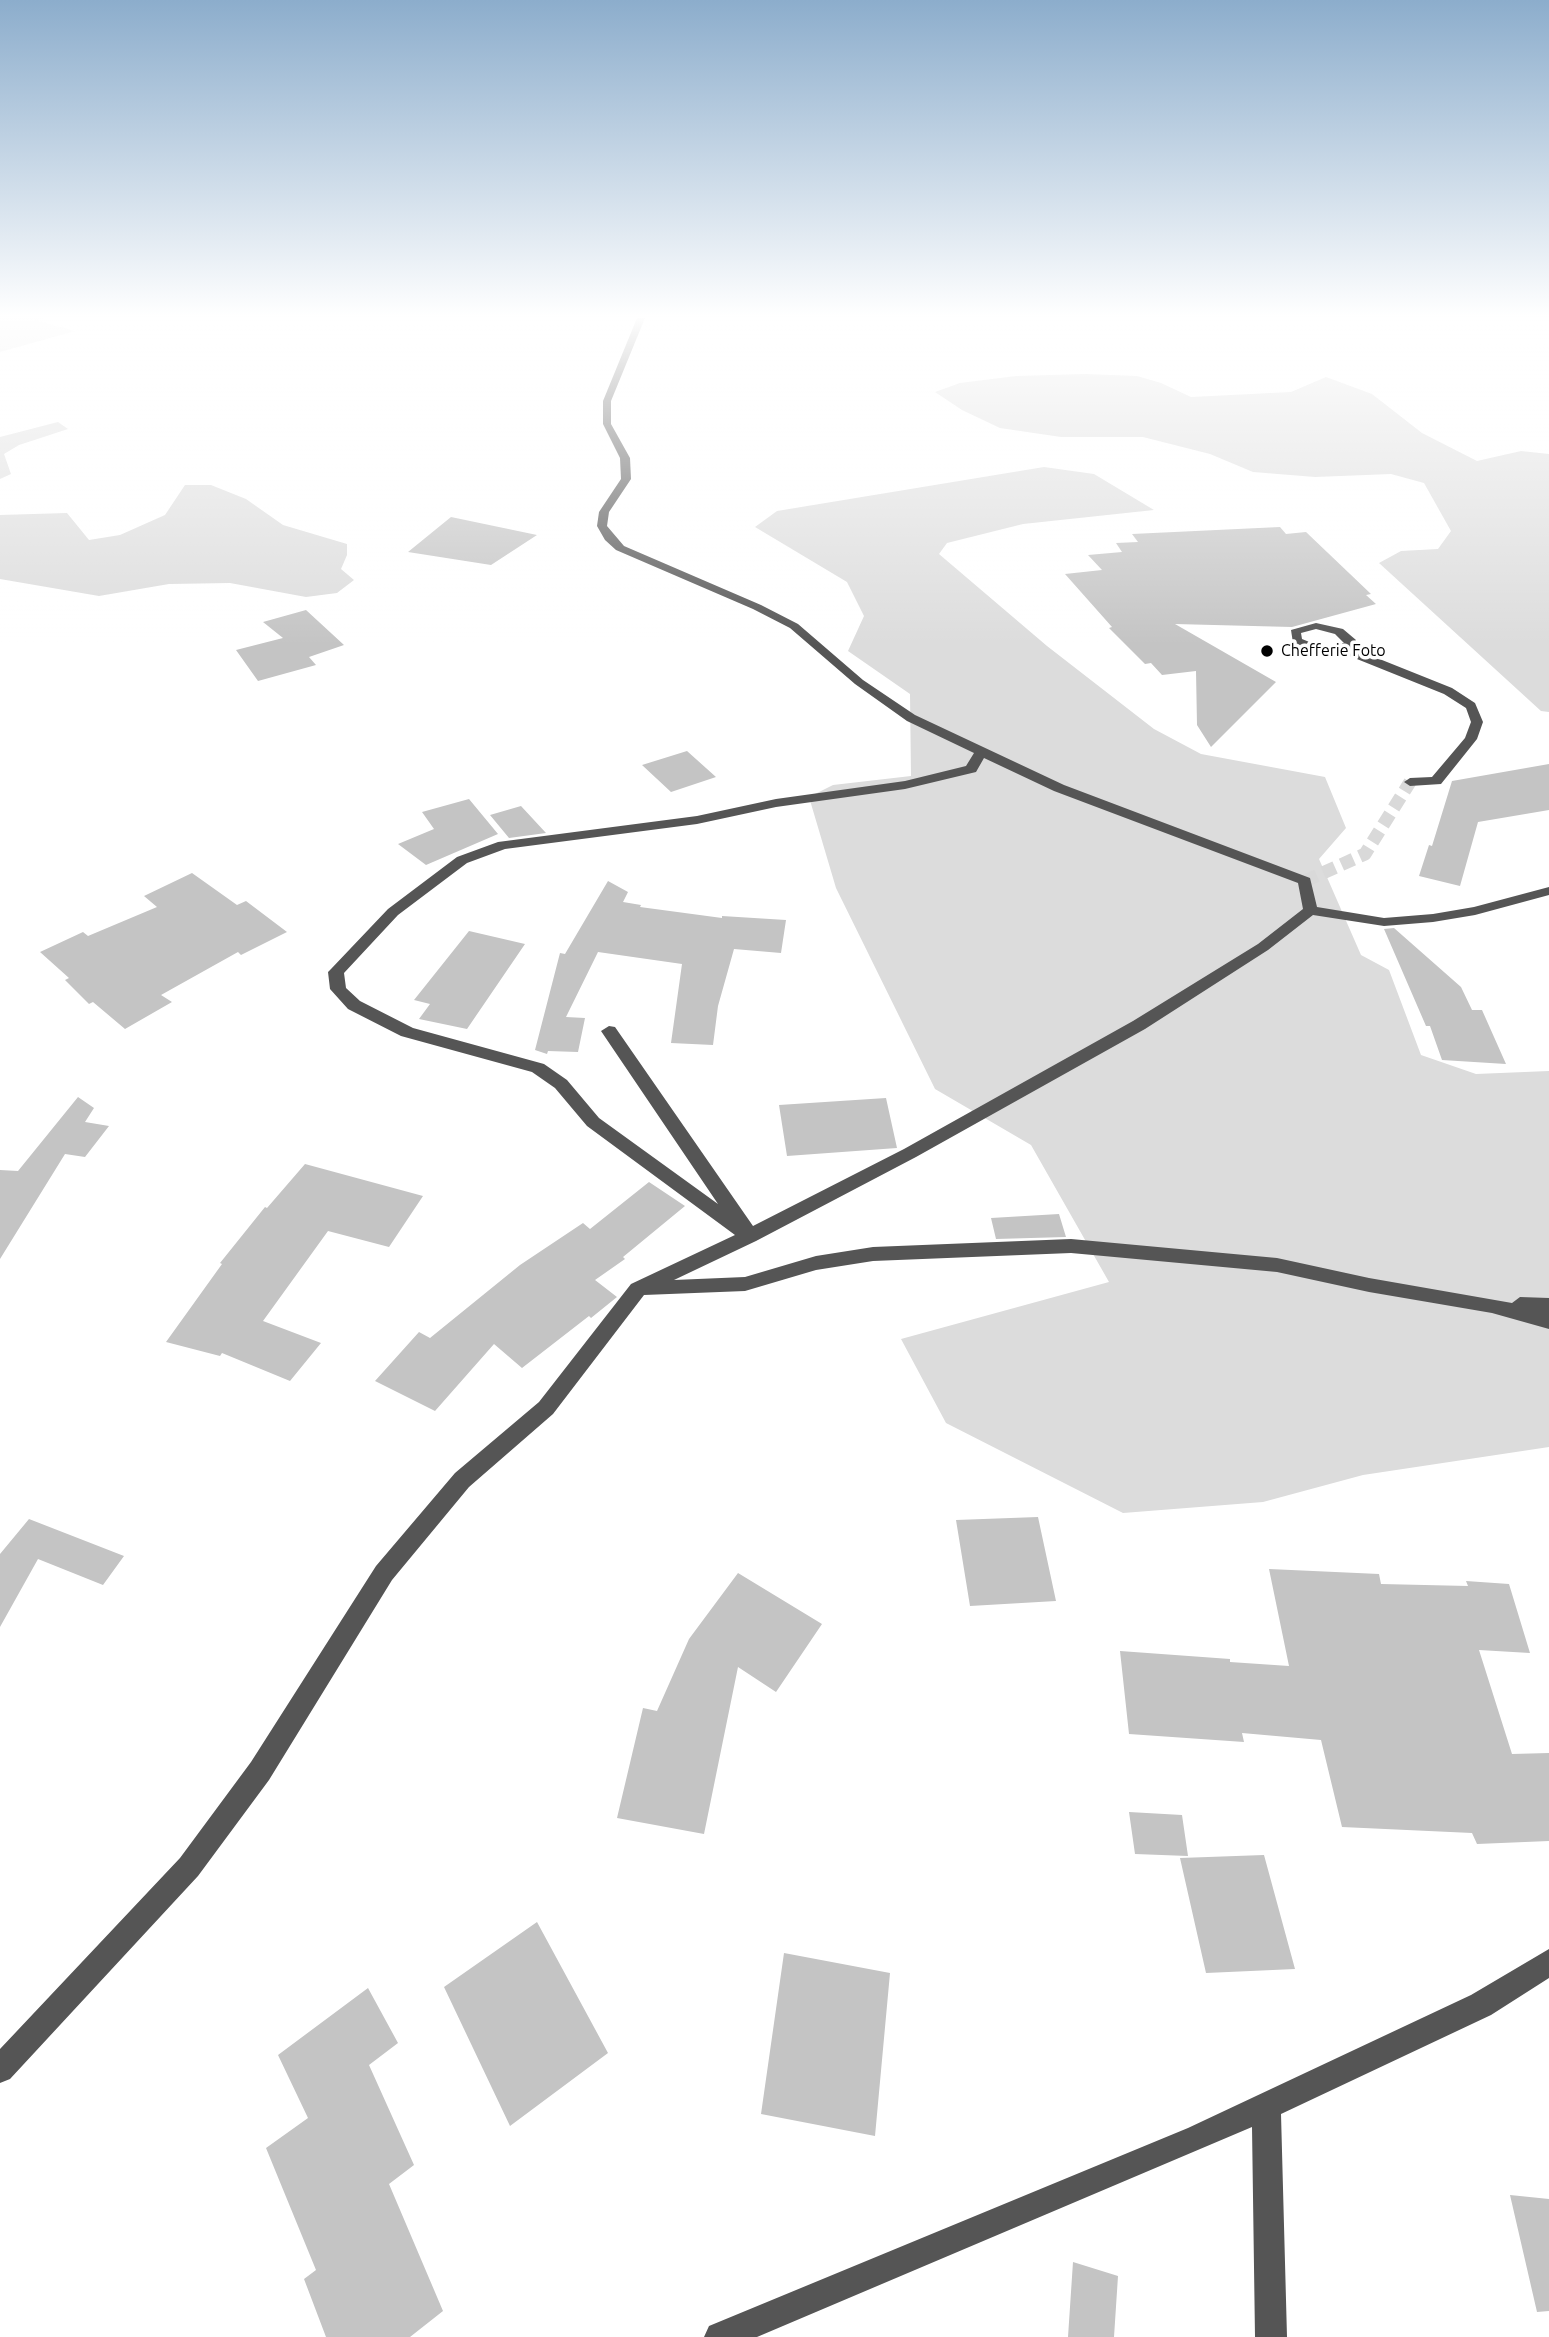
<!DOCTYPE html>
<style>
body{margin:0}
canvas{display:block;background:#fff}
</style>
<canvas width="1549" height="2337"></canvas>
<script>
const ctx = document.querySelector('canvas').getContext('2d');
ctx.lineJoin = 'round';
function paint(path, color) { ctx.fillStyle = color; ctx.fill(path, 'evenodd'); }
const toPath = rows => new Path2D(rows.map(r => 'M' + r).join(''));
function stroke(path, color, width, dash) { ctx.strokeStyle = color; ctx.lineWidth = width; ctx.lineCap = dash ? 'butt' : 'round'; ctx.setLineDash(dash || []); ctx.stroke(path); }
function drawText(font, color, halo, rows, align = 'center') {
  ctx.font = font + ' Ubuntu,sans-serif'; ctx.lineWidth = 7; ctx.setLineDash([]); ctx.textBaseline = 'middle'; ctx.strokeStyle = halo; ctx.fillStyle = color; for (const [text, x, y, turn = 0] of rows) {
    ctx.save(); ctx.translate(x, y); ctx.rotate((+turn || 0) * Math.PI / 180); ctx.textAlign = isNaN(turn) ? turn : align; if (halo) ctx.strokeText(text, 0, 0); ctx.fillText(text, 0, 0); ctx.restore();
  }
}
paint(toPath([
 [0,318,44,318,35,320,75,331,0,352],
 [1085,374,1137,376,1161,383,1191,397,1291,392,1326,377,1372,394,1422,433,1477,461,1521,451,1549,454,1549,712,1541,711,1379,563,1401,551,1438,549,1451,531,1424,483,1391,474,1315,477,1253,472,1210,454,1143,437,1061,437,1000,428,962,410,935,392,960,383,1016,376],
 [58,422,68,429,19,445,4,454,11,474,0,479,0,437],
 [1044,467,1094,474,1154,510,1023,524,947,543,939,554,1047,646,1154,729,1201,754,1325,777,1346,828,1319,859,1361,955,1389,970,1421,1055,1476,1074,1549,1071,1549,1447,1363,1475,1263,1502,1123,1513,946,1423,901,1339,1109,1282,1031,1145,935,1089,836,888,809,797,833,785,911,776,910,694,848,651,864,616,847,582,755,527,777,511],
 [185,485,211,485,246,499,283,525,347,544,347,555,341,569,354,580,337,593,306,597,230,583,169,584,99,596,0,579,0,515,67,513,89,540,120,535,165,515]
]), '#dcdcdc');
paint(toPath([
 [451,517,537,535,491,565,408,552],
 [1280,527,1286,534,1306,532,1371,594,1366,595,1376,604,1292,627,1175,624,1276,682,1211,747,1197,725,1196,671,1162,675,1151,663,1145,664,1109,628,1112,627,1065,574,1102,570,1088,555,1122,552,1116,543,1138,542,1132,534],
 [306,610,344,645,309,657,316,665,258,681,236,650,283,638,263,622],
 [687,751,716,777,671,792,642,765],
 [1549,764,1549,810,1478,822,1460,886,1419,876,1429,845,1432,846,1452,781],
 [469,799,498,834,426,865,398,844,434,829,422,812],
 [521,806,546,833,509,838,490,815],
 [192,873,237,905,246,901,287,932,241,955,238,952,161,995,172,1002,125,1029,93,1002,89,1004,65,980,69,978,40,952,83,932,88,936,157,907,144,896],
 [608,881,628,892,623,902,641,905,640,907,722,918,722,916,786,920,781,953,734,949,718,1006,713,1045,671,1043,682,964,598,952,566,1017,585,1018,578,1052,548,1051,547,1054,535,1050,560,953,565,954],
 [1394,928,1461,987,1472,1010,1482,1010,1506,1064,1442,1060,1430,1026,1426,1026,1384,929],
 [469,931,525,944,467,1029,419,1019,430,1004,414,1000],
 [78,1097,94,1108,85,1122,109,1126,85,1157,65,1154,0,1259,0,1170,18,1171],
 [886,1098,897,1148,787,1156,779,1105],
 [305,1164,423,1196,389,1247,328,1231,263,1321,321,1343,290,1381,222,1353,220,1356,166,1342,222,1264,220,1263,265,1207,267,1208],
 [649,1182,685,1206,623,1257,625,1259,595,1280,617,1297,591,1318,589,1316,522,1368,494,1344,435,1411,375,1381,419,1332,430,1338,520,1265,583,1223,590,1229],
 [1059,1214,1066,1237,996,1239,991,1218],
 [1038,1517,1056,1601,970,1606,956,1520],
 [29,1519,124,1556,103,1585,38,1559,0,1627,0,1554],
 [1269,1569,1379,1574,1381,1584,1468,1586,1466,1581,1509,1584,1530,1653,1479,1650,1512,1754,1549,1753,1549,1841,1477,1844,1472,1833,1342,1827,1321,1740,1242,1733,1244,1742,1129,1734,1120,1651,1230,1659,1230,1662,1289,1666],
 [738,1573,822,1624,776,1692,738,1667,704,1834,617,1818,643,1708,657,1711,689,1639],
 [1129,1812,1182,1815,1188,1856,1135,1854],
 [1264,1855,1295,1969,1206,1973,1180,1858],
 [537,1922,608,2053,510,2126,444,1987],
 [784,1953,890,1973,875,2136,761,2114],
 [368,1988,398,2043,369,2065,414,2165,389,2184,443,2311,410,2337,326,2337,304,2279,316,2270,266,2148,308,2118,278,2055],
 [1510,2195,1549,2199,1549,2311,1537,2312],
 [1073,2262,1118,2276,1114,2337,1068,2337]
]), '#c4c4c4');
stroke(toPath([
 [1305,881,1365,854,1410,782]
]), '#d9d9d9', 13, [13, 7]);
paint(toPath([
 [637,318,645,318,611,401,611,424,630,458,631,479,609,512,607,526,624,546,761,605,798,624,863,680,915,715,1064,785,1310,878,1317,907,1384,918,1433,914,1474,907,1549,887,1549,895,1475,915,1433,922,1384,926,1313,915,1268,950,1145,1029,916,1157,756,1241,674,1280,745,1277,816,1256,873,1247,1071,1239,1277,1258,1369,1278,1512,1303,1520,1297,1549,1298,1549,1329,1492,1313,1369,1292,1277,1272,1071,1253,873,1261,816,1270,745,1291,644,1295,553,1414,469,1487,392,1580,269,1780,198,1876,10,2079,0,2083,0,2049,180,1858,251,1762,376,1566,455,1473,539,1402,631,1284,735,1235,587,1126,555,1088,532,1072,401,1036,348,1009,330,989,328,972,331,969,388,909,457,857,498,842,697,816,776,799,905,781,966,766,974,753,907,721,855,684,790,628,753,609,616,550,605,540,597,526,599,512,621,479,620,458,603,424,603,401,637,318],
 [984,758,1054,791,1298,883,1303,909,1258,944,1133,1021,904,1149,753,1226,615,1027,609,1026,601,1031,718,1204,599,1118,567,1080,544,1064,413,1028,360,1001,346,988,344,973,398,915,467,863,505,849,697,824,776,807,905,789,976,772,984,758],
 [1316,623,1343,629,1356,640,1352,648,1452,688,1475,703,1483,722,1477,739,1441,784,1410,786,1404,782,1410,778,1432,777,1465,738,1471,722,1466,708,1444,694,1342,653,1324,654,1293,643,1291,630,1316,623],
 [1316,629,1335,634,1344,643,1324,648,1302,639,1301,633,1316,629],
 [1549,1949,1549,1978,1491,2015,1281,2114,1287,2337,1255,2337,1252,2127,757,2337,704,2337,709,2326,1188,2128,1471,1995,1549,1949]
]), '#555');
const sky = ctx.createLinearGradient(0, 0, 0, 645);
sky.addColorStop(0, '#8cadcc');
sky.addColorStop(0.49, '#fff');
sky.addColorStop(1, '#ffffff00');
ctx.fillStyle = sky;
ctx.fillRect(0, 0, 1549, 645);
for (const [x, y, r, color] of [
 [1267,651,7,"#000"]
]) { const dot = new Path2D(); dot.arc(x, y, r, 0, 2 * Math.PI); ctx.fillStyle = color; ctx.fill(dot); stroke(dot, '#fff', 2.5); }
drawText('16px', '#000', '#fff', [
 ["Chefferie Foto",1281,651]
], 'left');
</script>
